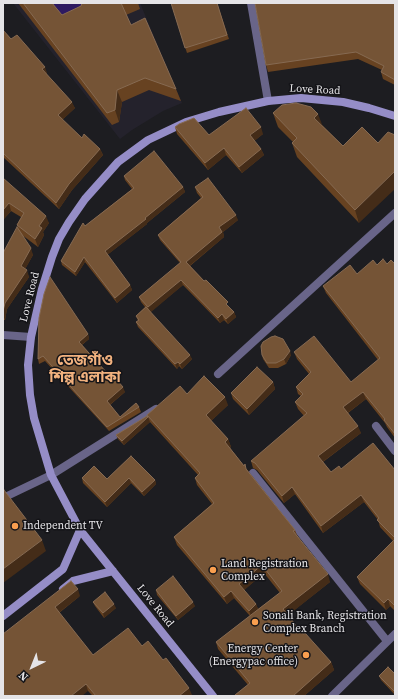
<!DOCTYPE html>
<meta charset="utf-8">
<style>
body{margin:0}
#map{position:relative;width:398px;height:699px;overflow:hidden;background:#1d1d21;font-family:"Source Serif 4",serif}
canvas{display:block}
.frame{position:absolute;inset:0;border:4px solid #e5e4e7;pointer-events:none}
.north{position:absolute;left:12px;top:647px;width:40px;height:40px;-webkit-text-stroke:3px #141418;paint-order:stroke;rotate:223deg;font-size:11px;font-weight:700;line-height:16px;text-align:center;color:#e5e4e7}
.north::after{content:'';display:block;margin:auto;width:14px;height:18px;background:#e5e4e7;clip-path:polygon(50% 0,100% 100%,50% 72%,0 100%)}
</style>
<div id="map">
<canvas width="398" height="699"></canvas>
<div class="frame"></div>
<div class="north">N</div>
</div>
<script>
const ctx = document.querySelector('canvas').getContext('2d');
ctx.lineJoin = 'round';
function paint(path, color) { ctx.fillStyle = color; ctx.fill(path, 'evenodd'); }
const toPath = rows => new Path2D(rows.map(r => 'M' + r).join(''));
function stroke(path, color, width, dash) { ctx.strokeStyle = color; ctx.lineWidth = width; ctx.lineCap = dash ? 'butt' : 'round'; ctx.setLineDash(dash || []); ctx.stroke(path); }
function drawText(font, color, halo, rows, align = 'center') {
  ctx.font = font + ' "Source Serif 4","Noto Sans Bengali",serif'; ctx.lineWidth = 3; ctx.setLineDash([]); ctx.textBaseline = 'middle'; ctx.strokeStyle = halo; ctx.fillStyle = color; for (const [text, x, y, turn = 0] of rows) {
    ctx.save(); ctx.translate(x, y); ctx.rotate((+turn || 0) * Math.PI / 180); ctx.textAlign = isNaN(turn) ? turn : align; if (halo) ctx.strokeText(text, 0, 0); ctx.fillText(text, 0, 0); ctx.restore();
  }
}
paint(toPath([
 [13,3,140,3,182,103,163,111,132,130,120,139]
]), '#24222c');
paint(toPath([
 [47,3,91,3,66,27]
]), '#2e1a61');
stroke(toPath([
 [251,3,268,101],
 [218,374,395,213],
 [376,426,395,451],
 [253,473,387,641],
 [3,498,51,475,156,409],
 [332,696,395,634]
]), '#696589', 8);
stroke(toPath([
 [3,335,31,337]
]), '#696589', 8);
stroke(toPath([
 [63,589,73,581,113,571],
 [3,616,63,569,80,530],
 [213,696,80,530,51,475,34,418,30,395,28,365,31,337,42,289,52,257,59,239,69,222,85,199,118,162,148,140,186,122,219,112,268,101,301,98,343,102,369,108,395,116]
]), '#958dc7', 8);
paint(toPath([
 [18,3,52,3,62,15,81,6,82,3,138,3,140,9,126,15,131,25,176,89,181,101,149,90,122,102,119,122,112,125],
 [171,3,217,3,229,39,187,53],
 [395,3,395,85,383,79,381,72,382,70,358,59,268,72,266,65],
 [3,30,11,39,47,73,46,74,75,108,62,120,82,138,100,149,103,155,72,190,59,209,3,157],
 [273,113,322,125,343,146,359,223,297,157,292,143,293,142,278,127],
 [175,127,209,135,263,134,254,141,261,149,264,155,242,173,226,155,208,170,177,134],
 [124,176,183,187,185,192,147,223,147,224,107,255,130,285,132,290,117,303,85,262,76,276,62,265,61,261,85,226,132,189,125,180],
 [3,178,49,223,43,232,44,235,38,247,22,235,33,255,25,269,29,277,7,309,5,320,3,320,3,253,18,229,17,225,21,217,11,211,3,220],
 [195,187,238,220,223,232,224,237,190,266,234,312,236,317,228,324,224,320,220,323,183,285,150,312,192,359,182,369,179,366,177,369,138,327,136,322,138,321,136,316,145,307,141,302,139,297,180,263,160,240,158,235,201,198,197,193],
 [387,264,395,264,395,438,387,427,385,423,366,399,348,413,361,433,323,462,331,472,341,469,395,470,395,611,390,606,386,610,360,584,357,577,393,541,380,527,378,520,364,502,323,533,295,494,284,503,257,470,253,468,251,461,304,416,298,409,295,402,301,396,298,394,296,387,309,374,297,359,294,352,351,382,378,360,326,293,323,286,357,274,377,265],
 [39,318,88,334,89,339,82,345,108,374,125,392,110,405,120,417,139,407,141,412,109,431,45,361,39,364,38,359],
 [262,355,291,355,286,364,278,368,269,368,263,359],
 [273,382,275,389,249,415,233,399,231,393],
 [187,394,228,405,211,421,228,439,231,447,230,448,295,530,297,535,330,582,288,615,303,634,331,662,334,670,304,696,236,696,235,695,248,685,218,649,216,642,250,616,234,598,227,604,177,545,174,537,212,504,197,485,195,478,198,475,150,422,147,415],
 [264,573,280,593,258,609,256,604,244,590],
 [148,417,150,422,124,445,118,439,116,435],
 [131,456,155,480,156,484,144,496,131,483,107,507,83,483,82,478,107,479],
 [156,590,195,606,178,620,157,595],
 [80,596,59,613,93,655,142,646,192,695,190,696,93,696,88,691,3,634],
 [93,602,116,608,104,618,95,606],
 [395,674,395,695,381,680,379,676]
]), '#674221');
paint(toPath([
 [45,67,47,73,44,76,42,69],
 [117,90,122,102,119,122,115,110],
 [72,102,75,108,60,122,58,115],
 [318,114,323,127,314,118],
 [261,127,263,134,253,142,250,135],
 [224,148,226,155,208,170,205,163],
 [100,149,103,155,72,190,59,209,56,203,69,184],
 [261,149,264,155,242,173,239,167],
 [395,171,395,189,359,223,355,210],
 [183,187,185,192,147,223,147,224,106,256,105,251],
 [9,203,11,211,3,220,3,210],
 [236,215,238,220,223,232,224,237,188,267,186,262,219,227],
 [46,216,49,223,43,232,44,235,38,247,35,239,39,226],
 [31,248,33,255,23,273,21,266],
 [84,257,85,262,76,276,75,272],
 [27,270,29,277,7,309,5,320,3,315,3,311,5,303],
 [181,280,183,285,150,313,148,307],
 [130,285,132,290,117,303,115,298],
 [234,312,236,317,228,324,226,319],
 [222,314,224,320,220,323,218,318],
 [88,334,89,339,80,346,79,342],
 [290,351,291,355,286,364,284,359],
 [190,355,192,359,182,369,180,364],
 [178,362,179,366,177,369,175,364],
 [273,382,275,389,249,415,247,409],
 [123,387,125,392,108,406,107,401],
 [363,392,366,399,346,414,343,407],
 [225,397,228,405,209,423,206,415],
 [148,417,150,422,124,445,122,441],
 [358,426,361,433,321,463,318,456],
 [228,439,231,447,228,450,225,442],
 [129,478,131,483,107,507,105,502],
 [155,480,156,484,144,496,142,492],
 [292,487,295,494,284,503,282,496],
 [361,495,364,502,323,533,321,526],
 [42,540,46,551,3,583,3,569],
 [262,565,264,573,242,592,239,584],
 [328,574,330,582,286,617,283,609],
 [78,589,80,596,57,614,55,607],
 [231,591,234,598,227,604,224,597],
 [388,599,390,606,386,610,384,603],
 [193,602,195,606,178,620,176,616],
 [114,604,116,608,104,618,103,613],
 [256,604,259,612,252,618,249,611],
 [331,662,334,670,304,696,293,696],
 [86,684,88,691,82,696,71,696],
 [189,688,192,695,190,696,179,696]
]), '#442c18');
const building = toPath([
 [23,3,52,3,62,15,81,6,82,3,121,3,131,25,145,18,176,89,145,78,117,90,115,110,107,113,23,3],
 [171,3,217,3,227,35,185,48,171,3],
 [255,3,395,3,395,80,381,72,384,66,356,52,266,65,255,3],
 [3,30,11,39,17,35,45,67,42,69,72,102,58,115,82,138,84,134,100,149,69,184,56,203,3,153,3,30],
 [296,103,311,107,318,114,314,118,343,146,362,127,378,143,388,132,395,135,395,171,355,210,292,143,297,138,273,113,282,105,296,103],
 [246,108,261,127,250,135,261,149,239,167,224,148,205,163,175,127,179,124,194,118,209,135,246,108],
 [154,151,183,187,145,218,146,219,105,251,130,285,115,298,84,257,75,272,61,261,83,223,85,226,134,188,124,176,154,151],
 [3,178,46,216,39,226,42,228,35,239,17,225,24,213,9,203,3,210,3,178],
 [208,178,236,215,219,227,222,232,186,262,204,281,206,280,228,302,226,304,234,312,226,319,222,314,218,318,181,280,148,307,139,297,181,262,158,235,203,197,195,187,208,178],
 [17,227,31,248,21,266,27,270,5,303,3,311,3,253,17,227],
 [383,259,387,264,391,260,395,264,395,434,384,420,385,419,363,392,343,407,358,426,318,456,331,472,339,466,341,469,373,443,395,470,395,538,377,520,379,518,361,495,321,526,292,487,282,496,255,463,251,461,307,413,295,402,303,394,296,387,311,372,294,352,314,336,351,382,380,358,323,286,350,265,357,274,373,260,377,265,383,259],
 [50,277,88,334,79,342,108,374,110,372,123,387,107,401,120,417,136,403,139,407,107,427,43,356,38,359,39,318,44,294,50,277],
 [146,307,190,355,180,364,178,362,175,364,136,322,139,320,136,316,146,307],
 [275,336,283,339,290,351,284,359,276,363,267,363,262,355,261,346,263,342,271,337,275,336],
 [257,367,273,382,247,409,231,393,257,367],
 [204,376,225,397,206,415,228,439,225,442,244,466,245,464,246,469,295,530,293,531,328,574,283,609,303,634,305,633,331,662,293,696,236,696,235,695,250,683,216,642,282,591,262,565,239,584,256,604,249,611,231,591,224,597,174,537,214,503,195,478,200,473,147,415,180,386,187,394,204,376],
 [147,416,148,417,122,441,116,435,147,416],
 [131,456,155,480,142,492,129,478,105,502,82,478,94,466,107,479,131,456],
 [4,490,42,540,3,569,3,491,4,490],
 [395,539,395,606,388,599,384,603,357,577,395,539],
 [173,576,193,602,176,616,156,590,173,576],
 [71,581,78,589,55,607,93,655,128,628,142,646,148,641,163,660,166,658,189,688,179,696,96,696,86,684,71,696,3,696,3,634,71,581],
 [105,592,114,604,103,613,93,602,105,592],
 [388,667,395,674,395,692,379,676,388,667]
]);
paint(building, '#755436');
stroke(building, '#866a52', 1);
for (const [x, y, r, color] of [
 [15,526,4,"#fa9f4f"],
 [213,570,4,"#fa9f4f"],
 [255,622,4,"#fa9f4f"],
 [306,655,4,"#fa9f4f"]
]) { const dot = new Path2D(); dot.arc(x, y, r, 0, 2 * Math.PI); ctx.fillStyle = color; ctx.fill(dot); stroke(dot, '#141418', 1.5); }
drawText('11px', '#e5e4e7', '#141418', [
 ["Love Road",315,90,3],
 ["Love Road",30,297,-76],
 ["Love Road",155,606,51]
]);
drawText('11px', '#e5e4e7', '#141418', [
 ["Independent TV",23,526],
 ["Land Registration",221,564],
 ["Complex",221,577],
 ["Sonali Bank, Registration",263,616],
 ["Complex Branch",263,629],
 ["Energy Center",298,649,"right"],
 ["(Energypac office)",298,662,"right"]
], 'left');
drawText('bold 15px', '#f2b27f', '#141418', [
 ["তেজগাঁও",85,361],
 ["শিল্প এলাকা",85,378]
]);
</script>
